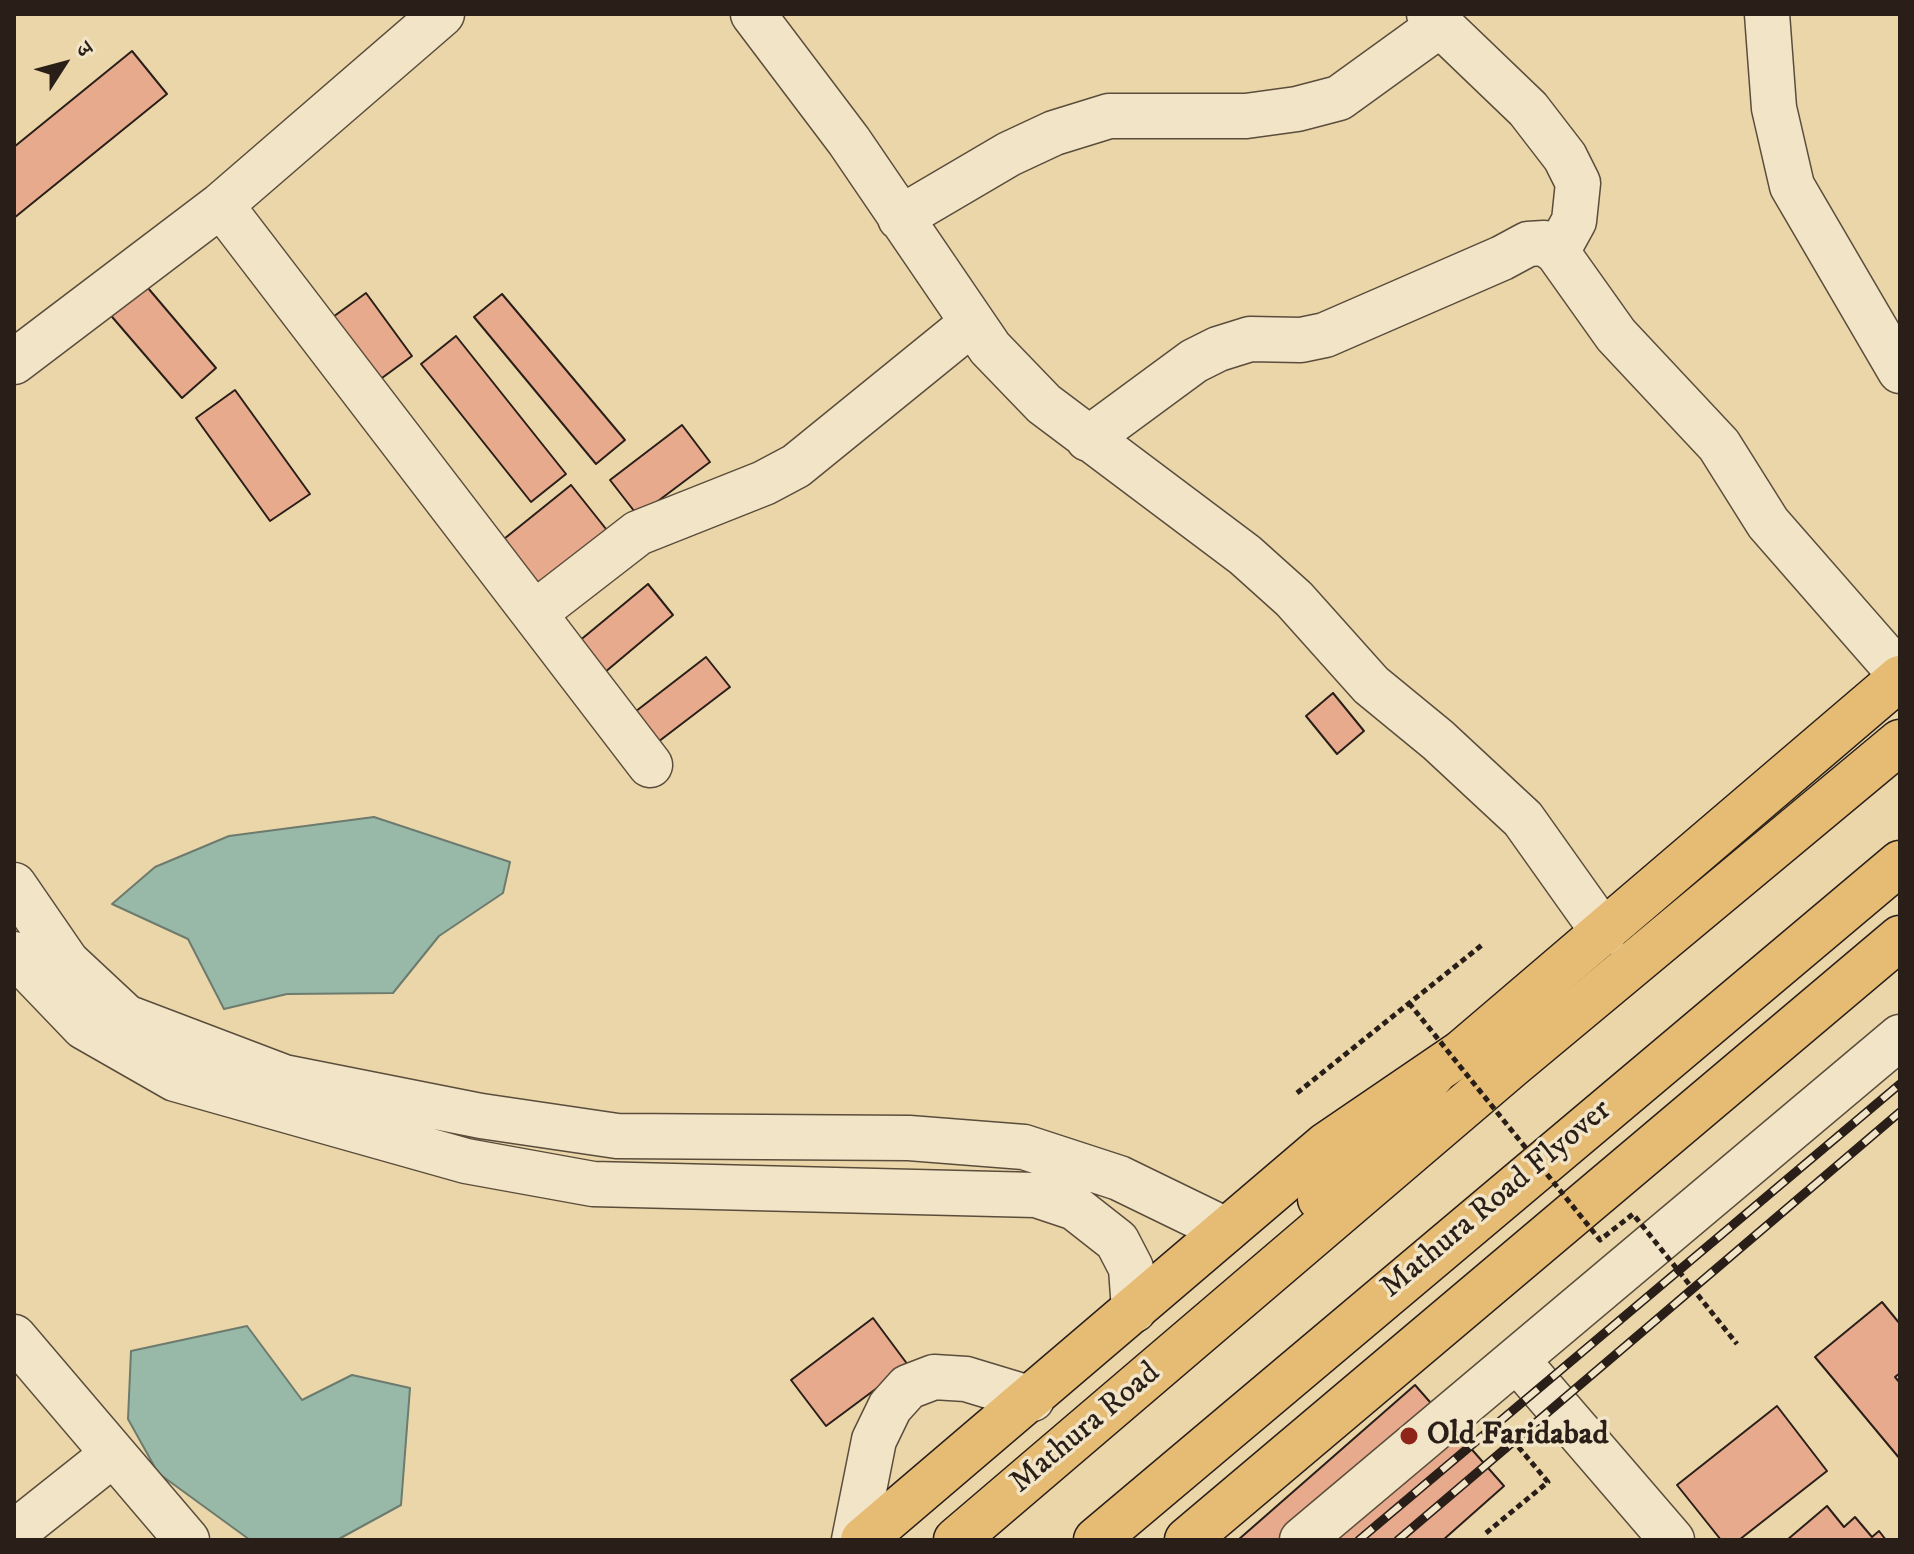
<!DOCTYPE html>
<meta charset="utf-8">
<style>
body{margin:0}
#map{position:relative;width:1914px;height:1554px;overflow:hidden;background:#ebd6a9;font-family:"IM FELL DW Pica","Noto Serif Devanagari",serif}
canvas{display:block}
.frame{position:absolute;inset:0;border:16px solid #291f18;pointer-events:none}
.north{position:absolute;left:24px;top:24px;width:80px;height:80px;-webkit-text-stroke:6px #f2e4c7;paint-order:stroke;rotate:54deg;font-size:22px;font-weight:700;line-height:32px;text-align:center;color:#291f18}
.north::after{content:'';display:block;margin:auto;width:28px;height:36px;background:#291f18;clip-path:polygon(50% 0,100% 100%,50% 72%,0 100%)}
</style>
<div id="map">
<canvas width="1914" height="1554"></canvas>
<div class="frame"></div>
<div class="north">उ</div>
</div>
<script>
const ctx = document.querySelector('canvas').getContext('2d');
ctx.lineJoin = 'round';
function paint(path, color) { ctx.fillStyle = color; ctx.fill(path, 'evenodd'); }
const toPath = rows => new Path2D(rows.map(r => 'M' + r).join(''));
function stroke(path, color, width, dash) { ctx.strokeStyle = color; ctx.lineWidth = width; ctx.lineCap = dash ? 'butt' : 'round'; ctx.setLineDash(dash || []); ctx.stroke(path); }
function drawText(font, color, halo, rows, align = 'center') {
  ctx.font = font + ' "IM FELL DW Pica",serif'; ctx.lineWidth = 7; ctx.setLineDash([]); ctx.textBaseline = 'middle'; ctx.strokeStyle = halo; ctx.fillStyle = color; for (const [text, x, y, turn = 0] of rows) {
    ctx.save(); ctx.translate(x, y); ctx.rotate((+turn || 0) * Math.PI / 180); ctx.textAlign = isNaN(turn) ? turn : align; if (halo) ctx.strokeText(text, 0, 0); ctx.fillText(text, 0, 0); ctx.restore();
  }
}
const water = toPath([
 [374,817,510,862,503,893,439,936,393,993,287,994,224,1009,188,939,112,904,155,867,229,836,374,817],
 [247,1326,302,1400,352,1375,410,1388,401,1505,337,1540,250,1540,158,1473,128,1419,131,1351,247,1326]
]);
paint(water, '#98b9a8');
stroke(water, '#6c7b6e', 2);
const building = toPath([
 [132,51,167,94,14,218,14,147,132,51],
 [142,281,216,368,182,398,107,311,142,281],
 [366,293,412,356,371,386,326,322,366,293],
 [502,294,625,440,596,464,474,317,502,294],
 [456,336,566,474,531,502,421,364,456,336],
 [235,390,310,494,270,521,196,418,235,390],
 [682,425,710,462,638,516,610,480,682,425],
 [571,485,610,534,539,592,499,543,571,485],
 [648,584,673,615,598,678,572,647,648,584],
 [706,657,730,687,654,745,631,715,706,657],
 [1333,693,1364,731,1337,754,1306,716,1333,693],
 [1882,1302,1900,1324,1900,1373,1895,1377,1900,1383,1900,1459,1815,1357,1882,1302],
 [873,1318,908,1365,826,1426,791,1380,873,1318],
 [1415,1385,1504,1486,1443,1540,1238,1540,1415,1385],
 [1777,1406,1827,1471,1739,1540,1721,1540,1677,1485,1777,1406],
 [1827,1506,1844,1527,1855,1517,1872,1537,1879,1531,1886,1540,1787,1540,1827,1506]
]);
paint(building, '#e8aa8d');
stroke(building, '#291f18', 2);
const minor = toPath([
 [753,14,849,141,990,348,1044,404,1245,555,1294,599,1371,685,1438,740,1523,819,1604,933],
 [1429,14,1528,109,1565,157,1578,183,1574,221,1557,252],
 [1767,14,1774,108,1792,186,1900,371],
 [221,205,650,765],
 [900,218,1009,154,1054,133,1109,116,1246,116,1297,109,1339,98,1440,25],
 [14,362,221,205,442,14],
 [1088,439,1194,361,1218,349,1250,339,1301,340,1325,335,1502,258,1528,244,1544,243,1557,252,1616,335,1719,445,1768,523,1900,674],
 [536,612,638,533,764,483,796,466,972,323],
 [14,885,67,962,126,1017,284,1077,481,1116,617,1136,909,1138,1024,1147,1119,1178,1226,1230],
 [14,954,84,1027,175,1079,466,1161,593,1184,1036,1195,1075,1208,1117,1241,1131,1268,1134,1310],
 [14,1337,187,1540],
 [1517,1360,1672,1540],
 [14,1533,112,1455],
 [854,1540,874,1440,890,1407,908,1387,934,1377,966,1379,1032,1399],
 [1302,1540,1900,1037]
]);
const major = toPath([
 [863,1540,1326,1145,1461,1053,1900,678],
 [1187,1540,1900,938]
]);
const highway = toPath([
 [1320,1199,1433,1074],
 [956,1540,1511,1066,1900,742],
 [1096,1540,1900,863]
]);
stroke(minor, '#5a4d3c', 47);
stroke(major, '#291f18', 47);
stroke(highway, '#291f18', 47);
stroke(toPath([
 [1297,1093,1482,945],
 [1486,1533,1548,1482,1499,1424]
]), '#291f18', 5, [6, 4]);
stroke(minor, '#f2e4c7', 44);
stroke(major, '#e6bb74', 44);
stroke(highway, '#e6bb74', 44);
const rail = toPath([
 [1359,1540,1900,1084],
 [1398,1540,1900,1112]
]);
stroke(rail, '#291f18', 9);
stroke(rail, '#f2e4c7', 6, [18]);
stroke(toPath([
 [1409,1003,1600,1240,1633,1214,1737,1344]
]), '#291f18', 5, [6, 4]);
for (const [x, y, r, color] of [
 [1409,1436,10,"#8f2418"]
]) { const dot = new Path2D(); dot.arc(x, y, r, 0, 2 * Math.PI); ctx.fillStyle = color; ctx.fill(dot); stroke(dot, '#f2e4c7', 3); }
drawText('32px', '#291f18', '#f2e4c7', [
 ["Mathura Road Flyover",1497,1200,-40],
 ["Mathura Road",1086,1429,-40]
]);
drawText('bold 32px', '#291f18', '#f2e4c7', [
 ["Old Faridabad",1427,1436]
], 'left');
</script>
